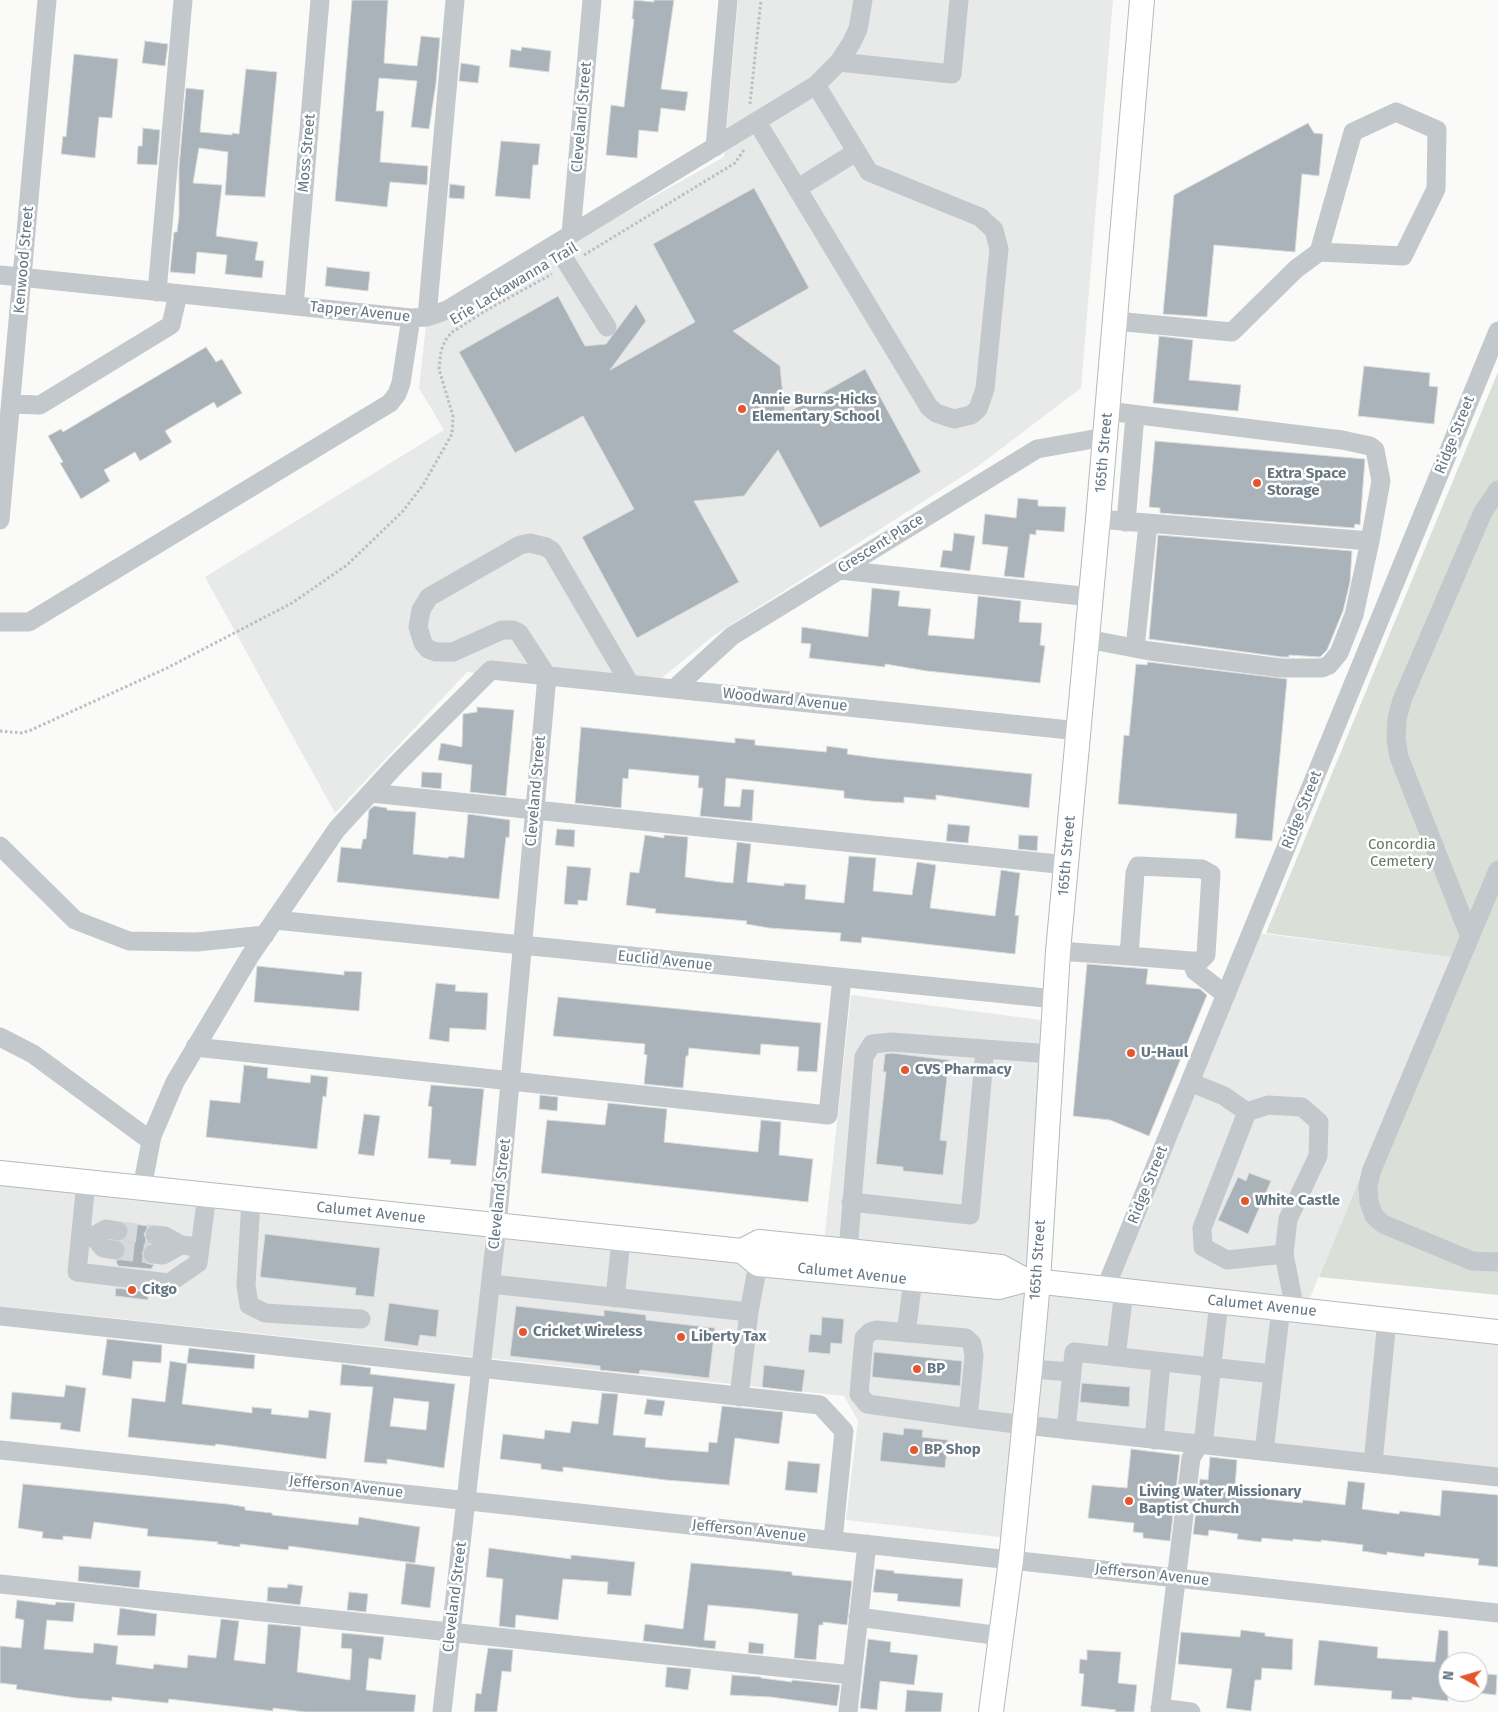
<!DOCTYPE html>
<style>
body{margin:0}
#map{position:relative;width:1498px;height:1712px;overflow:hidden;background:#fafaf8;font-family:"Fira Sans",sans-serif}
canvas{display:block}
.north{position:absolute;left:1438px;top:1652px;width:50px;height:50px;box-sizing:border-box;background:#fff;border:1px solid #c1c8cd;border-radius:50%;rotate:276deg;font-size:14px;font-weight:700;line-height:20px;text-align:center;color:#657683}
.north::after{content:'';display:block;margin:auto;width:18px;height:22px;background:#e4572e;clip-path:polygon(50% 0,100% 100%,50% 72%,0 100%)}
</style>
<div id="map">
<canvas width="1498" height="1712"></canvas>
<div class="north">N</div>
</div>
<script>
const ctx = document.querySelector('canvas').getContext('2d');
ctx.lineJoin = 'round';
function paint(path, color) { ctx.fillStyle = color; ctx.fill(path, 'evenodd'); }
const toPath = rows => new Path2D(rows.map(r => 'M' + r).join(''));
function stroke(path, color, width, dash) { ctx.strokeStyle = color; ctx.lineWidth = width; ctx.lineCap = dash ? 'butt' : 'round'; ctx.setLineDash(dash || []); ctx.stroke(path); }
function drawText(font, color, halo, rows, align = 'center') {
  ctx.font = font + ' "Fira Sans",sans-serif'; ctx.lineWidth = 5; ctx.setLineDash([]); ctx.textBaseline = 'middle'; ctx.strokeStyle = halo; ctx.fillStyle = color; for (const [text, x, y, turn = 0] of rows) {
    ctx.save(); ctx.translate(x, y); ctx.rotate((+turn || 0) * Math.PI / 180); ctx.textAlign = isNaN(turn) ? turn : align; if (halo) ctx.strokeText(text, 0, 0); ctx.fillText(text, 0, 0); ctx.restore();
  }
}
paint(toPath([
 [738,0,1113,0,1081,388,977,467,712,637,642,694,467,672,335,813,205,577,444,430,419,388,426,325,724,157],
 [1257,933,1452,957,1307,1305,1114,1283],
 [851,995,1048,1021,1032,1276,824,1242],
 [0,1177,1032,1286,1008,1538,846,1520,858,1421,844,1396,0,1306],
 [1040,1287,1498,1335,1498,1471,1031,1421]
]), '#e8e9e9');
paint(toPath([
 [1498,372,1498,1295,1319,1277,1451,957,1266,933]
]), '#dadfd7');
const building = toPath([
 [352,0,388,0,384,63,417,66,421,36,440,38,436,83,429,129,411,127,417,81,379,78,376,111,384,111,380,162,428,166,427,185,390,182,387,207,335,201,352,0],
 [634,0,654,2,654,0,674,0,661,89,688,92,685,111,661,108,658,132,639,130,637,158,606,155,611,105,624,107,634,19,632,19,634,0],
 [145,41,168,44,165,66,142,63,145,41],
 [522,47,551,51,549,72,509,67,511,49,521,51,522,47],
 [74,54,118,59,112,118,99,117,95,158,61,154,63,136,66,137,74,54],
 [461,63,480,66,478,83,459,81,461,63],
 [246,69,277,72,265,197,225,195,228,152,199,148,193,183,222,185,216,236,258,242,255,260,264,261,262,278,225,274,227,255,197,252,195,274,170,272,174,232,177,232,179,215,179,167,186,88,204,90,200,132,232,135,232,133,239,134,246,69],
 [1308,123,1314,133,1323,134,1319,176,1302,174,1295,252,1214,245,1207,317,1163,314,1174,195,1308,123],
 [143,128,160,130,157,165,137,164,138,146,142,146,143,128],
 [501,141,540,144,538,165,533,165,530,199,495,196,501,141],
 [450,184,465,186,464,199,449,198,450,184],
 [754,188,809,288,733,331,780,366,785,414,865,369,921,472,820,528,778,450,744,496,694,501,739,582,637,638,582,537,634,509,583,416,515,453,459,352,558,296,585,346,606,344,636,304,646,321,610,370,695,322,653,244,754,188],
 [327,267,370,272,368,291,325,286,327,267],
 [1159,336,1193,340,1189,380,1241,385,1238,411,1153,403,1159,336],
 [206,347,216,362,222,359,242,393,217,408,214,402,165,431,172,442,140,461,135,452,104,470,110,481,81,499,60,463,63,462,48,436,61,429,63,432,206,347],
 [1364,366,1430,373,1429,386,1438,387,1434,424,1358,416,1364,366],
 [1155,441,1365,459,1360,525,1355,524,1354,528,1160,513,1160,508,1149,507,1155,441],
 [1018,498,1038,500,1038,506,1066,507,1064,532,1036,530,1036,535,1030,534,1024,578,1004,576,1008,547,982,544,985,514,1016,518,1018,498],
 [954,533,975,536,970,571,940,567,943,550,952,551,954,533],
 [1158,535,1352,551,1350,582,1343,611,1327,650,1320,657,1289,655,1289,657,1282,657,1149,639,1158,535],
 [872,588,900,591,898,606,931,609,928,635,974,639,978,596,1021,601,1019,622,1042,623,1040,645,1045,646,1040,683,927,671,885,664,885,667,809,658,811,644,801,643,802,627,868,637,872,588],
 [1148,662,1287,679,1272,841,1235,838,1237,814,1118,804,1124,735,1129,736,1136,664,1147,665,1148,662],
 [477,707,514,710,506,796,470,792,472,765,438,760,441,743,462,747,463,714,477,712,477,707],
 [581,727,735,743,735,738,755,740,755,745,826,752,827,746,848,749,847,754,876,758,1032,774,1029,808,936,795,936,800,904,797,904,803,871,801,844,798,844,791,726,778,724,806,740,807,742,789,754,790,752,821,700,816,703,788,698,788,699,776,629,769,628,779,623,778,621,808,575,803,581,727],
 [422,772,442,773,441,789,421,787,422,772],
 [374,806,387,808,387,810,416,812,413,854,448,858,449,856,464,858,468,814,510,820,509,838,506,837,499,899,337,882,341,847,361,849,363,839,366,839,369,810,374,806],
 [948,824,970,826,968,843,946,841,948,824],
 [557,829,575,830,574,847,555,845,557,829],
 [645,835,664,838,664,835,688,837,685,877,721,882,733,883,737,842,751,844,747,882,784,886,784,883,806,885,805,899,844,903,849,856,876,858,873,891,912,895,917,862,936,865,930,908,995,916,1001,870,1020,873,1015,915,1019,916,1015,954,862,937,861,943,840,941,841,933,769,928,746,924,747,921,655,913,656,909,626,905,630,872,639,873,645,835],
 [1019,835,1038,836,1037,851,1018,849,1019,835],
 [567,866,591,868,587,901,578,900,578,905,564,904,567,866],
 [1087,964,1148,969,1146,984,1200,989,1207,995,1149,1136,1110,1120,1073,1116,1087,964],
 [257,966,344,975,344,971,362,972,359,1011,254,1002,257,966],
 [436,983,456,985,455,991,488,993,486,1030,450,1028,449,1042,429,1039,436,983],
 [558,997,821,1023,817,1072,797,1071,799,1047,761,1044,760,1055,689,1048,688,1056,686,1056,683,1088,644,1084,647,1055,644,1054,645,1044,553,1036,558,997],
 [891,1053,949,1060,940,1140,947,1141,943,1175,903,1171,903,1167,876,1164,886,1072,883,1072,885,1054,891,1053],
 [244,1065,268,1068,267,1078,310,1083,311,1075,328,1077,326,1097,323,1096,317,1149,206,1137,210,1100,240,1103,244,1065],
 [431,1085,484,1089,476,1166,450,1164,451,1160,428,1158,432,1107,428,1106,431,1085],
 [540,1095,558,1097,557,1111,539,1109,540,1095],
 [608,1103,667,1109,664,1142,700,1146,758,1152,761,1120,781,1122,779,1155,813,1159,808,1202,541,1173,547,1120,605,1125,608,1103],
 [364,1114,380,1116,374,1156,358,1154,364,1114],
 [1249,1173,1271,1181,1248,1234,1218,1220,1238,1177,1246,1181,1249,1173],
 [126,1223,149,1226,144,1234,148,1244,142,1253,146,1263,154,1265,151,1269,118,1266,116,1261,123,1257,126,1252,122,1241,129,1233,126,1223],
 [265,1234,380,1248,374,1297,355,1295,356,1288,260,1277,265,1234],
 [116,1288,148,1292,148,1300,115,1296,116,1288],
 [389,1303,439,1310,436,1337,420,1335,418,1346,384,1341,389,1303],
 [516,1306,604,1316,604,1310,646,1315,646,1320,715,1328,709,1378,640,1370,639,1374,600,1370,600,1366,510,1356,516,1306],
 [822,1317,844,1319,842,1344,831,1343,830,1354,808,1352,810,1334,821,1335,822,1317],
 [107,1339,162,1345,161,1363,133,1361,131,1379,102,1375,107,1339],
 [189,1348,255,1355,254,1369,187,1363,189,1348],
 [874,1352,962,1361,960,1386,872,1377,874,1352],
 [170,1361,187,1364,182,1404,252,1413,252,1407,272,1409,271,1414,308,1418,309,1410,331,1413,326,1459,216,1444,215,1446,128,1437,132,1398,165,1402,170,1361],
 [342,1364,371,1368,370,1374,455,1384,444,1468,387,1459,387,1464,364,1462,373,1387,340,1385,342,1364],
 [394,1398,429,1402,426,1430,390,1426,394,1398],
 [764,1365,805,1370,802,1392,762,1387,764,1365],
 [1082,1383,1130,1387,1129,1407,1080,1402,1082,1383],
 [66,1385,86,1388,80,1432,60,1429,61,1423,10,1419,12,1392,64,1397,66,1385],
 [602,1393,618,1394,613,1435,646,1438,645,1447,708,1452,709,1442,717,1443,722,1406,783,1412,779,1444,735,1438,729,1485,666,1480,563,1467,563,1472,541,1469,541,1464,500,1459,503,1434,544,1439,545,1430,570,1433,572,1421,598,1424,602,1393],
 [647,1399,665,1401,662,1416,644,1414,647,1399],
 [904,1428,923,1430,922,1437,948,1440,945,1468,880,1461,883,1432,903,1435,904,1428],
 [1131,1449,1180,1455,1170,1541,1143,1538,1143,1533,1133,1532,1134,1523,1088,1518,1092,1485,1127,1488,1131,1449],
 [1210,1457,1237,1460,1235,1487,1267,1491,1266,1499,1302,1503,1303,1500,1345,1505,1348,1481,1365,1483,1362,1509,1399,1514,1400,1511,1440,1516,1442,1490,1498,1495,1498,1567,1478,1565,1479,1559,1425,1553,1424,1557,1387,1552,1387,1555,1362,1551,1363,1545,1321,1540,1321,1542,1293,1539,1293,1541,1262,1538,1261,1542,1237,1539,1238,1534,1209,1530,1208,1536,1193,1534,1200,1479,1208,1480,1210,1457],
 [788,1461,820,1464,817,1493,785,1490,788,1461],
 [23,1484,227,1504,245,1507,245,1510,272,1513,272,1515,358,1525,359,1517,420,1527,415,1563,289,1546,288,1550,240,1544,240,1547,217,1544,218,1542,147,1536,148,1529,94,1522,91,1539,63,1536,63,1540,42,1538,43,1532,18,1528,23,1484],
 [489,1548,571,1559,571,1555,635,1562,631,1596,607,1594,608,1582,563,1579,558,1620,516,1615,515,1628,499,1626,503,1579,486,1577,489,1548],
 [406,1563,435,1567,430,1608,401,1604,406,1563],
 [691,1563,773,1570,792,1572,792,1575,852,1581,847,1625,823,1622,823,1625,819,1625,816,1660,794,1658,798,1614,754,1609,708,1605,704,1640,716,1641,715,1649,643,1641,645,1624,683,1629,691,1563],
 [79,1566,141,1571,139,1588,78,1581,79,1566],
 [876,1569,894,1571,894,1573,963,1579,960,1607,897,1601,898,1594,873,1592,876,1569],
 [288,1584,303,1586,300,1605,267,1601,268,1587,287,1588,288,1584],
 [349,1592,368,1594,366,1612,347,1610,349,1592],
 [17,1600,55,1605,56,1602,75,1603,73,1622,47,1620,44,1649,93,1653,94,1643,118,1646,116,1664,153,1669,154,1664,187,1668,188,1655,216,1658,221,1619,239,1621,234,1660,265,1664,268,1624,301,1627,297,1672,350,1680,352,1649,341,1648,342,1633,384,1637,381,1660,369,1658,366,1690,416,1695,414,1712,305,1712,273,1708,273,1711,169,1699,168,1703,112,1697,112,1701,76,1698,16,1689,17,1685,0,1683,0,1646,21,1648,24,1620,15,1618,17,1600],
 [120,1608,157,1614,155,1636,117,1635,120,1608],
 [1241,1630,1265,1633,1265,1636,1293,1639,1292,1670,1262,1668,1261,1680,1255,1680,1251,1711,1226,1708,1232,1669,1178,1664,1181,1632,1240,1637,1241,1630],
 [1439,1630,1448,1631,1448,1701,1412,1697,1412,1700,1391,1699,1392,1691,1314,1685,1319,1640,1378,1647,1377,1658,1435,1662,1439,1630],
 [868,1639,891,1642,890,1652,918,1655,914,1685,880,1681,877,1710,860,1708,868,1639],
 [749,1642,764,1644,763,1654,748,1653,749,1642],
 [488,1648,513,1650,511,1672,502,1671,497,1712,474,1712,476,1693,481,1694,488,1648],
 [1087,1650,1121,1652,1118,1683,1137,1685,1134,1712,1115,1712,1116,1710,1081,1706,1084,1674,1079,1673,1080,1659,1087,1660,1087,1650],
 [667,1667,691,1669,688,1690,665,1687,667,1667],
 [1478,1673,1497,1675,1496,1695,1478,1693,1478,1673],
 [732,1675,761,1677,761,1678,792,1682,792,1680,840,1685,837,1706,771,1697,730,1695,732,1675],
 [907,1690,943,1693,941,1712,905,1712,907,1690]
]);
paint(building, '#aab3b9');
stroke(building, '#dcdcda', 1);
stroke(toPath([
 [118,1231,155,1235],
 [115,1250,153,1254]
]), '#d5d9db', 19, [19, 9]);
const major = toPath([
 [0,1173,742,1251,759,1242,848,1251,1001,1267,1025,1280],
 [742,1251,758,1264,999,1287,1025,1280,1498,1332],
 [991,1712,1011,1560,1030,1369,1038,1282,1058,951,1098,519,1142,0]
]);
stroke(major, '#b5babe', 26);
stroke(toPath([
 [750,104,761,0],
 [584,255,735,163,744,150],
 [0,731,22,733,31,730,167,668,292,603,347,565,403,511,423,485,452,434,453,416,439,369,441,351,445,341,451,333,485,311,552,274]
]), '#bbbfc2', 3, [2.5, 2.5]);
stroke(toPath([
 [839,62,952,74,959,0],
 [757,122,929,407,936,413,954,419,971,415,978,409,985,389,999,249,994,230,980,217,869,172,816,85],
 [715,147,728,0],
 [798,188,856,152],
 [571,234,592,0],
 [555,244,607,327],
 [0,275,411,318,427,317,447,310,816,85,839,62,852,42,858,29,863,0],
 [157,292,183,0],
 [294,306,320,0],
 [427,317,455,0],
 [1115,321,1232,332,1296,269,1319,252,1403,256,1436,189,1437,130,1396,112,1353,132,1319,252],
 [11,404,40,405,171,325,178,294],
 [1098,519,1370,541,1381,481,1375,450,1370,446,1342,440,1107,411],
 [0,520,47,0],
 [1126,522,1135,415],
 [840,570,1091,597],
 [0,622,29,622,390,403,397,394,401,383,411,318],
 [1087,639,1150,651,1281,668,1322,668,1329,665,1339,653,1354,615,1370,541],
 [1135,648,1148,524],
 [675,688,732,636,1037,449,1105,437],
 [371,793,1067,865],
 [0,846,75,920,129,941,197,942,265,935],
 [1498,870,1371,1172,1368,1187,1369,1202,1374,1216,1383,1224,1472,1261,1498,1262],
 [275,920,1055,999],
 [1470,937,1399,757,1396,739,1397,719,1402,700,1483,512,1498,490],
 [1058,951,1129,956,1191,961,1200,961,1206,955,1211,874,1202,869,1138,866,1135,873,1129,956],
 [1191,961,1195,971,1226,995],
 [0,1037,33,1054,151,1141],
 [195,1047,828,1115,842,978],
 [1190,1082,1224,1096,1247,1112],
 [86,1182,77,1272,169,1283,198,1263,207,1195],
 [142,1188,152,1136,175,1082,250,956,337,829,396,765,491,670,1079,731],
 [251,1200,246,1285,249,1305,265,1313,361,1319],
 [851,1202,970,1215,985,1049],
 [81,1235,93,1236,103,1248,115,1250],
 [155,1235,165,1236,181,1245],
 [93,1236,106,1229,118,1231],
 [848,1251,864,1057,872,1044,891,1042,1051,1054],
 [153,1254,163,1255,181,1245,200,1247],
 [1284,1254,1227,1260,1203,1247,1202,1228,1247,1112,1268,1105,1302,1107,1319,1122,1318,1156,1288,1219,1284,1254,1295,1310],
 [491,1284,749,1312],
 [1105,1289,1498,331],
 [615,1298,621,1240],
 [0,1316,820,1405,844,1431,833,1540],
 [906,1333,913,1280],
 [1116,1357,1124,1291],
 [1030,1369,1072,1372],
 [739,1397,749,1312,758,1264],
 [968,1418,974,1356,972,1344,966,1338,876,1330,870,1332,864,1338,859,1394,867,1404,968,1418,1025,1425,1498,1477],
 [1066,1430,1074,1352,1273,1374],
 [1154,1440,1161,1362],
 [0,1450,1498,1613],
 [1264,1451,1281,1308],
 [1373,1463,1387,1320],
 [0,1584,852,1675],
 [858,1617,1001,1636],
 [1160,1708,1191,1712],
 [442,1712,497,1226,547,676,519,633,513,630,502,630,453,652,436,652,428,649,423,643,418,627,421,610,429,597,520,545,530,543,546,547,552,551,630,684],
 [848,1712,867,1544],
 [1160,1712,1191,1458,1204,1436,1219,1301]
]), '#c3c8cc', 19);
stroke(major, '#fff', 24);
for (const [x, y, r, color] of [
 [742,409,5,"#e4572e"],
 [1257,483,5,"#e4572e"],
 [1131,1053,5,"#e4572e"],
 [905,1070,5,"#e4572e"],
 [1245,1201,5,"#e4572e"],
 [132,1290,5,"#e4572e"],
 [523,1332,5,"#e4572e"],
 [681,1337,5,"#e4572e"],
 [917,1369,5,"#e4572e"],
 [914,1450,5,"#e4572e"],
 [1129,1501,5,"#e4572e"]
]) { const dot = new Path2D(); dot.arc(x, y, r, 0, 2 * Math.PI); ctx.fillStyle = color; ctx.fill(dot); stroke(dot, '#fff', 2); }
drawText('15px', '#657683', '#fff', [
 ["Cleveland Street",582,117,-85],
 ["Moss Street",307,153,-85],
 ["Kenwood Street",24,260,-85],
 ["Erie Lackawanna Trail",514,284,-31],
 ["Tapper Avenue",360,312,6],
 ["Ridge Street",1455,435,-68],
 ["165th Street",1104,453,-85],
 ["Crescent Place",881,544,-32],
 ["Woodward Avenue",785,700,6],
 ["Cleveland Street",536,791,-85],
 ["Ridge Street",1302,810,-68],
 ["165th Street",1067,856,-85],
 ["Euclid Avenue",665,961,6],
 ["Ridge Street",1148,1185,-68],
 ["Cleveland Street",500,1194,-84],
 ["Calumet Avenue",371,1213,6],
 ["165th Street",1038,1260,-86],
 ["Calumet Avenue",852,1274,6],
 ["Calumet Avenue",1262,1306,6],
 ["Jefferson Avenue",346,1487,6],
 ["Jefferson Avenue",749,1531,6],
 ["Jefferson Avenue",1152,1575,6],
 ["Cleveland Street",455,1597,-83]
]);
drawText('bold 15px', '#657683', '#fff', [
 ["Annie Burns-Hicks",752,400],
 ["Elementary School",752,417],
 ["Extra Space",1267,474],
 ["Storage",1267,491],
 ["U-Haul",1141,1053],
 ["CVS Pharmacy",915,1070],
 ["White Castle",1255,1201],
 ["Citgo",142,1290],
 ["Cricket Wireless",533,1332],
 ["Liberty Tax",691,1337],
 ["BP",927,1369],
 ["BP Shop",924,1450],
 ["Living Water Missionary",1139,1492],
 ["Baptist Church",1139,1509]
], 'left');
drawText('15px', '#687a64', '#fff', [
 ["Concordia",1402,845],
 ["Cemetery",1402,862]
]);
</script>
